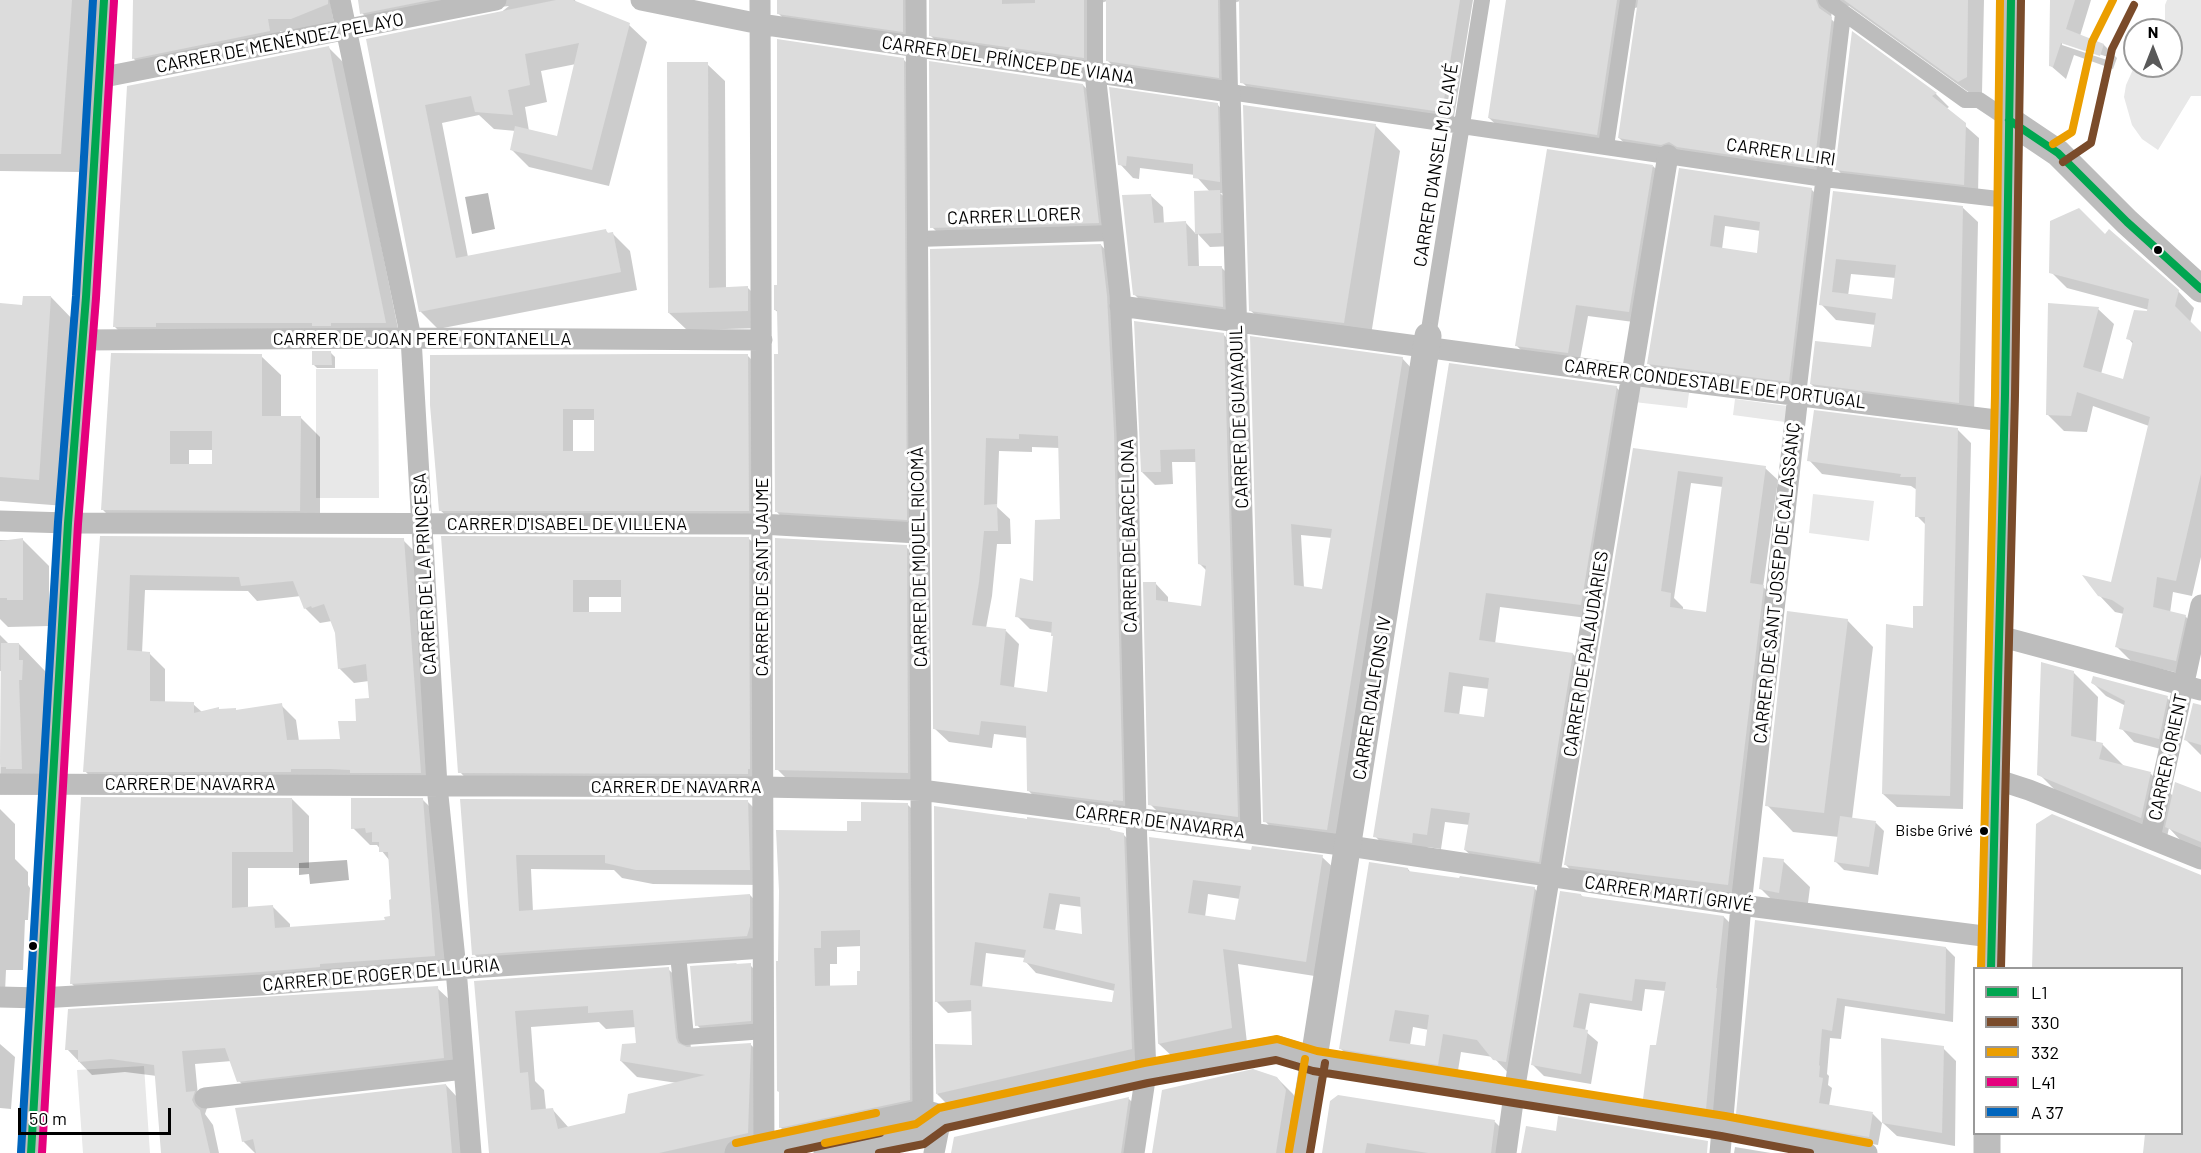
<!DOCTYPE html>
<meta charset="utf-8">
<style>
body{margin:0}
#map{position:relative;width:2201px;height:1153px;overflow:hidden;background:#fff;font-family:Barlow,sans-serif}
canvas{display:block}
.legend{position:absolute;left:1973px;top:967px;width:210px;height:168px;box-sizing:border-box;background:#fff;border:2px solid #999;margin:0;padding:8px 10px;list-style:none;font-size:18px;color:#000}
.legend li{display:flex;align-items:center;gap:12px;height:30px}
.legend b{width:30px;border:2px solid #999}
.north{position:absolute;left:2123px;top:18px;width:60px;height:60px;box-sizing:border-box;background:#fff;border:2px solid #999;border-radius:50%;rotate:0deg;font-size:16px;font-weight:700;line-height:24px;text-align:center;color:#000}
.north::after{content:'';display:block;margin:auto;width:21px;height:27px;background:#595959;clip-path:polygon(50% 0,100% 100%,50% 72%,0 100%)}
.scale{position:absolute;left:18px;top:1108px;width:153px;height:27px;box-sizing:border-box;border:3px solid #000;border-top:0;padding-left:8px;font-size:18px;line-height:21px;white-space:nowrap;color:#000;-webkit-text-stroke:4px #fff;paint-order:stroke}
</style>
<div id="map">
<canvas width="2201" height="1153"></canvas>
<ul class="legend">
<li><b style="height:8px;background:#00a650"></b>L1</li>
<li><b style="height:8px;background:#7a4b2a"></b>330</li>
<li><b style="height:8px;background:#eb9e00"></b>332</li>
<li><b style="height:8px;background:#e5007d"></b>L41</li>
<li><b style="height:8px;background:#0065bd"></b>A 37</li>
</ul>
<div class="north">N</div>
<div class="scale">50 m</div>
</div>
<script>
const ctx = document.querySelector('canvas').getContext('2d');
ctx.lineJoin = 'round';
function paint(path, color) { ctx.fillStyle = color; ctx.fill(path, 'evenodd'); }
const toPath = rows => new Path2D(rows.map(r => 'M' + r).join(''));
function stroke(path, color, width, dash) { ctx.strokeStyle = color; ctx.lineWidth = width; ctx.lineCap = dash ? 'butt' : 'round'; ctx.setLineDash(dash || []); ctx.stroke(path); }
function drawText(font, color, halo, rows, align = 'center') {
  ctx.font = font + ' Barlow,sans-serif'; ctx.lineWidth = 6; ctx.setLineDash([]); ctx.textBaseline = 'middle'; ctx.strokeStyle = halo; ctx.fillStyle = color; for (const [text, x, y, turn = 0] of rows) {
    ctx.save(); ctx.translate(x, y); ctx.rotate((+turn || 0) * Math.PI / 180); ctx.textAlign = isNaN(turn) ? turn : align; if (halo) ctx.strokeText(text, 0, 0); ctx.fillText(text, 0, 0); ctx.restore();
  }
}
paint(toPath([
 [2167,0,2201,0,2201,96,2191,96,2158,150,2142,139,2132,125,2124,97,2126,85,2135,65,2171,66,2171,30,2165,30,2165,5],
 [316,369,378,369,379,498,316,498],
 [1636,385,1689,393,1687,408,1634,402],
 [1735,399,1787,406,1785,422,1733,415],
 [1813,494,1874,501,1869,541,1809,533],
 [144,1066,150,1153,83,1153,77,1070]
]), '#e8e8e8');
paint(toPath([
 [488,193,495,229,472,234,465,197],
 [347,860,349,880,310,884,309,874,299,875,299,863]
]), '#bababa');
paint(toPath([
 [0,0,91,0,79,172,0,171],
 [136,0,330,0,334,23,305,32,280,31,282,44,146,71,133,58],
 [359,0,446,0,379,30,362,13],
 [494,0,575,0,576,3,629,25,647,42,609,186,529,167,512,150,516,131,494,129,479,115,442,123,468,257,605,230,609,234,612,233,630,251,637,290,438,329,420,311,367,40,499,14,509,6,500,7],
 [576,64,558,138,529,131,525,107,547,102,541,71],
 [778,0,923,0,915,43,790,25,778,13],
 [930,0,1473,0,1453,123,1254,94,1242,82,1240,1,1234,3,1230,89,1119,72,1107,60,1107,1,1101,3,1096,69,942,47,930,35],
 [1508,0,1984,0,1982,93,1974,96,1849,6,1838,5,1832,10,1831,19,1847,34,1829,182,1635,153,1619,138,1639,7,1635,8,1633,14,1612,150,1505,133,1489,118],
 [2052,0,2091,0,2080,36,2104,45,2117,58,2113,69,2074,55,2066,79,2051,66],
 [2062,42,2108,57,2107,60,2062,45],
 [1853,34,1936,94,1949,107,1946,109,1979,138,1978,197,1850,183,1837,169],
 [329,48,344,63,400,338,129,341,114,326],
 [903,59,919,75,922,535,792,528,776,511,779,356,779,313,775,310,779,287],
 [707,64,725,81,726,289,748,288,765,305,765,328,687,330,669,313],
 [1083,85,1094,96,1109,233,943,238,932,227],
 [1111,89,1217,104,1230,118,1232,195,1220,193,1233,205,1234,246,1210,247,1198,234,1199,267,1222,268,1234,280,1235,318,1147,307,1134,294,1150,195,1163,207,1164,224,1186,223,1196,234,1210,192,1195,175,1140,168,1139,179,1133,178,1120,164],
 [1375,125,1400,151,1369,348,1276,335,1250,310],
 [1653,166,1665,178,1641,323,1588,316,1579,365,1529,358,1517,346],
 [1680,170,1811,189,1823,201,1800,393,1660,375,1648,363],
 [1725,226,1761,231,1758,254,1722,249],
 [1834,192,1962,207,1978,222,1974,417,1827,399,1811,384,1872,349,1876,325,1836,320,1821,304],
 [1851,274,1896,278,1894,300,1848,296],
 [2106,236,2178,291,2194,308,2190,323,2201,334,2201,557,2192,596,2173,592,2170,613,2185,616,2201,632,2191,676,2132,662,2116,646,2124,614,2115,612,2099,595,2113,584,2149,426,2093,406,2087,432,2064,431,2048,415,2098,309,2114,324,2101,374,2124,381,2134,345,2128,338,2149,313,2149,310,2067,288,2051,272],
 [1101,245,1114,259,1135,814,1041,804,1028,790,1027,738,994,734,992,748,949,742,935,729,932,251],
 [1032,447,1060,448,1061,520,1035,583,1017,616,1030,629,1053,633,1055,638,1049,693,1014,688,1019,644,1006,631,986,628,992,596,997,544,1011,544,1010,519,997,507,999,451,1032,452],
 [51,297,77,324,65,506,0,501,0,305,23,307],
 [1223,334,1236,347,1250,830,1163,817,1150,804,1156,584,1168,597,1168,603,1202,608,1207,571,1200,564,1197,462,1172,462,1173,484,1155,485,1142,472],
 [1251,338,1402,358,1413,370,1338,840,1276,833,1265,821],
 [1301,535,1332,538,1323,591,1304,588],
 [331,353,335,357,335,368,317,368,313,364],
 [113,354,261,356,281,375,281,417,300,417,320,437,320,530,122,529,103,510],
 [189,450,214,450,214,465,189,465],
 [431,356,748,356,759,367,760,522,452,521,440,510],
 [573,420,595,420,595,453,573,453],
 [1450,365,1616,387,1631,402,1595,619,1500,607,1495,644,1573,654,1587,669,1553,875,1480,864,1465,850,1470,825,1445,822,1441,849,1427,847,1389,851,1375,836],
 [1463,686,1489,689,1485,719,1459,716],
 [1958,430,1971,443,1963,809,1897,807,1883,794,1914,629,1924,608,1926,525,1917,516,1917,490,1911,486,1822,474,1809,460],
 [1634,449,1765,468,1778,480,1763,587,1776,599,1741,897,1578,878,1566,865],
 [1691,483,1723,487,1707,613,1683,610,1683,607,1674,598],
 [101,537,403,540,418,555,435,787,99,786,85,771],
 [145,590,248,591,257,601,301,596,305,608,320,623,332,621,337,633,339,668,354,683,369,681,371,699,358,722,342,741,299,741,296,720,281,705,237,712,220,710,202,712,193,704,165,703,165,669,150,654,142,653],
 [443,538,748,538,766,555,766,785,477,790,460,772],
 [589,597,623,597,623,613,589,614],
 [0,540,23,540,49,566,49,626,8,627,0,619],
 [906,547,918,558,919,783,788,780,777,769],
 [1847,620,1873,647,1852,819,1876,823,1884,831,1878,875,1844,870,1836,862,1839,837,1793,832,1767,805],
 [0,635,9,644,19,644,45,671,48,795,0,795,2,671,0,671],
 [2073,672,2098,697,2096,743,2102,744,2125,767,2151,774,2174,797,2201,794,2201,850,2183,843,2169,828,2166,841,2064,799,2039,774],
 [2092,682,2167,698,2181,711,2172,752,2134,742,2121,728,2126,706,2106,696],
 [2201,707,2201,755,2186,740],
 [292,799,309,816,309,868,248,868,248,909,273,907,290,924,290,928,386,921,392,918,390,861,377,845,370,845,353,828,423,800,440,817,452,972,88,1000,71,983],
 [462,800,747,801,763,817,765,885,653,884,622,878,614,870,531,869,533,912,750,895,765,911,765,942,489,970,474,954],
 [908,805,924,821,926,1116,797,1144,780,1127,778,963,849,833,862,822],
 [862,946,862,972,858,986,830,987,830,964,837,964,837,947],
 [935,808,1109,829,1113,832,1123,834,1134,845,1143,1060,948,1105,937,1094,974,1047,973,1011,948,1013,937,1002],
 [1060,904,1082,907,1083,936,1055,931],
 [986,953,1025,958,1025,961,1036,973,1115,991,1113,1003,982,988],
 [0,809,15,824,15,859,28,872,28,885,30,888,28,920,25,920,23,970,6,970,5,992,0,992],
 [1151,839,1252,851,1322,857,1338,872,1321,977,1238,964,1247,1043,1175,1059,1159,1044],
 [1208,894,1240,899,1236,921,1205,917],
 [1783,861,1810,887,1806,919,1787,915,1761,889],
 [1408,869,1411,873,1534,888,1553,907,1513,1078,1493,1057,1461,1052,1456,1083,1359,1067,1340,1048],
 [1413,1027,1429,1030,1426,1048,1410,1045],
 [1581,895,1583,897,1724,917,1735,928,1716,1119,1655,1109,1644,1098,1657,1047,1666,991,1645,989,1642,1011,1590,1003,1585,1031,1598,1042,1591,1084,1544,1076,1533,1065],
 [1756,922,1946,948,1955,957,1953,1022,1845,1006,1841,1039,1830,1038,1827,1074,1829,1076,1828,1085,1832,1088,1829,1106,1873,1114,1882,1123,1878,1145,1747,1123,1738,1114],
 [750,965,759,974,759,1030,706,1034,697,1025],
 [668,969,685,985,691,1049,750,1044,767,1060,763,1149,747,1153,490,1153,476,982],
 [599,1022,606,1029,636,1027,638,1044,621,1061,637,1077,677,1083,627,1114,569,1128,553,1110,546,1110,544,1090,535,1081,531,1027],
 [437,988,451,1001,457,1071,252,1094,239,1081,232,1061,195,1064,198,1096,208,1105,205,1114,213,1125,219,1153,162,1153,157,1076,125,1072,92,1075,67,1049],
 [0,1044,15,1057,11,1109,0,1108],
 [1943,1048,1956,1061,1955,1146,1897,1136,1883,1123],
 [1277,1078,1293,1094,1301,1107,1294,1153,1153,1153],
 [446,1085,457,1097,462,1153,255,1153,243,1141],
 [1129,1099,1145,1115,1139,1153,952,1153,955,1139],
 [1332,1102,1495,1122,1512,1139,1510,1153,1323,1153],
 [1735,1147,1771,1153,1734,1153]
]), '#0003');
paint(toPath([
 [0,0,72,0,61,154,0,154],
 [133,0,328,0,328,4,291,19,268,19,270,31,132,59],
 [358,0,430,0,360,14],
 [556,0,573,0,630,23,592,170,510,150,515,126,557,136,579,43,525,54,530,85,508,90,513,115,475,112,471,96,425,105,456,258,606,229,607,233,613,232,621,272,419,312,366,39],
 [777,0,903,0,903,32,777,14],
 [929,0,1002,0,1002,4,1035,3,1035,0,1084,0,1084,58,929,36],
 [1106,0,1218,0,1219,78,1106,61],
 [1239,0,1460,0,1442,112,1240,83],
 [1506,0,1617,0,1597,135,1488,118],
 [1638,0,1816,0,1819,8,1832,17,1814,167,1677,147,1669,142,1661,145,1618,138],
 [1844,0,1968,0,1967,77,1958,82],
 [2050,0,2075,0,2066,29,2104,44,2100,56,2061,43,2053,67,2049,66],
 [1852,31,1937,93,1932,96,1966,123,1964,185,1835,170],
 [777,39,904,58,907,520,775,512,774,354,778,354,777,310,774,310,774,285,777,285],
 [329,46,386,323,331,323,331,326,312,326,312,323,156,323,156,327,113,327,127,86],
 [929,61,1083,84,1099,223,930,228],
 [667,62,708,62,709,288,748,286,748,311,668,313],
 [1109,87,1218,103,1220,182,1193,178,1193,164,1127,156,1126,166,1118,165],
 [1243,105,1376,124,1344,323,1249,311],
 [1547,149,1653,165,1629,312,1576,305,1568,353,1515,346],
 [1679,168,1812,188,1789,382,1647,364],
 [1714,215,1760,222,1757,253,1710,246],
 [1220,190,1221,233,1195,234,1194,191],
 [1833,191,1963,206,1959,403,1810,384,1815,341,1871,347,1876,313,1819,305],
 [1836,259,1896,265,1892,299,1832,292],
 [1151,194,1154,223,1186,221,1188,266,1222,266,1223,307,1133,295,1122,195],
 [2079,208,2105,234,2109,229,2179,290,2175,306,2201,332,2201,474,2176,581,2157,577,2153,607,2186,615,2176,661,2115,647,2124,608,2112,600,2098,596,2082,575,2111,582,2150,417,2077,392,2071,416,2046,415,2048,303,2099,307,2083,367,2123,379,2133,341,2126,339,2134,310,2147,311,2149,299,2049,273,2050,221],
 [1101,244,1107,296,1114,433,1123,801,1113,800,1113,802,1027,791,1026,726,981,721,979,735,933,729,930,249],
 [1019,434,1058,436,1060,519,1035,520,1033,581,1020,578,1015,617,1052,622,1051,636,1053,636,1047,692,1000,685,1006,629,972,625,979,582,984,531,998,531,997,504,984,505,986,438,1019,439],
 [23,296,51,296,39,480,0,477,0,303,22,305],
 [1134,321,1224,333,1238,817,1148,805,1143,582,1156,582,1156,600,1201,606,1206,566,1198,564,1195,449,1160,450,1161,472,1141,472],
 [1250,336,1403,357,1327,830,1263,822],
 [1291,524,1332,529,1322,589,1294,585],
 [312,351,331,351,332,365,312,365],
 [111,353,262,354,262,416,301,416,300,511,101,510],
 [170,431,212,431,212,464,170,464],
 [655,354,748,354,749,511,439,511,430,405,430,355],
 [563,409,594,409,594,451,563,451],
 [1449,363,1617,386,1581,605,1486,593,1479,640,1573,653,1539,862,1464,850,1470,813,1431,808,1427,835,1413,833,1412,843,1373,837],
 [1449,672,1489,678,1484,717,1444,712],
 [1814,410,1958,428,1950,796,1882,794,1886,624,1913,628,1913,606,1923,606,1925,517,1915,517,1916,477,1900,477,1901,474,1807,461],
 [1633,448,1766,466,1750,583,1764,585,1728,885,1564,865],
 [1678,471,1723,477,1706,612,1670,607,1671,593,1661,591],
 [100,536,404,538,421,773,350,773,350,770,331,769,291,769,291,772,83,772],
 [130,575,239,577,241,586,293,581,304,609,311,606,312,608,324,604,335,633,338,669,366,664,369,698,355,699,356,721,338,721,340,739,287,740,282,703,236,710,236,708,219,709,219,707,194,713,194,702,150,701,150,652,127,650],
 [441,536,749,537,750,769,748,769,748,774,458,773],
 [573,580,621,580,621,612,573,612],
 [23,538,23,600,7,600,7,598,0,598,0,541],
 [775,538,907,545,908,773,775,770],
 [1787,611,1848,619,1824,813,1765,806],
 [1,643,19,643,19,660,23,660,22,680,19,680,22,769,6,769,6,767,1,767,0,763],
 [2041,662,2074,671,2071,736,2103,743,2099,759,2151,772,2141,818,2037,775],
 [2093,676,2168,696,2159,739,2119,729,2125,701,2091,683],
 [2193,703,2201,705,2201,745,2184,740],
 [2175,782,2201,792,2201,842,2165,827],
 [81,797,292,798,293,852,232,852,232,908,273,905,275,928,385,920,384,917,390,916,389,900,391,899,388,852,379,852,379,842,372,842,372,832,366,833,365,828,351,829,351,798,423,798,435,956,320,964,320,967,260,972,70,984],
 [460,799,748,800,750,870,636,870,605,863,605,855,516,855,519,911,750,894,750,926,747,936,472,955],
 [861,802,908,803,910,1100,779,1128,779,1092,777,1091,776,961,778,961,779,891,776,830,847,831,847,821,861,821],
 [860,930,860,971,857,971,857,985,815,986,814,948,821,948,821,931],
 [934,806,1027,819,1027,817,1110,828,1110,830,1124,833,1132,1049,936,1094,935,1044,972,1045,971,1000,935,1002],
 [1049,893,1080,897,1082,934,1043,928],
 [975,942,1026,950,1023,962,1115,984,1112,1002,970,985],
 [2052,814,2201,875,2201,1153,2143,1153,2145,1134,2181,1134,2181,969,2032,969,2036,824],
 [1840,816,1876,821,1869,867,1834,862],
 [1149,837,1251,850,1252,846,1323,855,1306,962,1223,949,1232,1028,1158,1044],
 [1193,880,1241,886,1235,920,1188,913],
 [1763,857,1784,859,1779,893,1759,889],
 [1369,862,1408,868,1408,871,1459,878,1460,876,1535,887,1506,1062,1493,1060,1477,1040,1443,1034,1438,1065,1339,1049],
 [1395,1010,1429,1015,1425,1046,1389,1041],
 [1560,891,1581,894,1581,896,1724,916,1716,988,1717,988,1706,1109,1643,1099,1650,1045,1656,1045,1666,982,1635,979,1632,1001,1579,993,1573,1027,1588,1030,1581,1074,1531,1065],
 [1755,920,1946,947,1945,1014,1837,998,1832,1031,1822,1029,1819,1065,1820,1066,1819,1077,1823,1078,1819,1103,1873,1112,1869,1137,1736,1114],
 [737,963,736,964,751,963,751,1021,695,1026,690,966],
 [669,967,676,1038,678,1043,687,1047,751,1043,748,1133,659,1153,489,1153,474,981],
 [588,1006,588,1013,633,1010,636,1043,622,1044,620,1061,705,1075,628,1094,625,1113,558,1129,553,1108,531,1110,528,1072,520,1073,515,1011],
 [438,986,444,1058,237,1082,225,1048,182,1051,186,1092,195,1091,192,1100,195,1106,200,1110,210,1153,161,1153,154,1065,111,1059,78,1062,78,1050,65,1050,68,1009],
 [1881,1038,1944,1046,1942,1133,1882,1123],
 [1253,1069,1277,1077,1286,1090,1276,1153,1152,1153,1162,1090],
 [446,1084,452,1153,256,1153,253,1139,242,1142,235,1108],
 [1338,1095,1495,1120,1491,1153,1428,1153,1367,1143,1365,1153,1322,1153,1330,1101],
 [1129,1097,1121,1153,951,1153,954,1137],
 [1558,1116,1708,1141,1707,1153,1521,1153,1526,1126,1556,1131]
]), '#dcdcdc');
stroke(toPath([
 [1228,0,1230,92,1824,179,2007,200],
 [1826,0,1965,100,1979,100,2009,120],
 [1095,73,1095,0],
 [1606,146,1628,0],
 [917,239,1113,233],
 [1428,336,1482,0],
 [1798,395,1843,14],
 [678,954,686,1037,764,1031]
]), '#bdbdbd', 16);
stroke(toPath([
 [340,0,411,338,437,786,456,969,471,1153],
 [641,0,760,24,1230,92,1251,833],
 [760,0,764,1153],
 [916,0,923,1113],
 [1095,73,1120,295,1127,433,1136,819,1146,1073,1134,1153],
 [99,78,496,0],
 [1120,306,1632,375,2004,421],
 [82,340,411,338,762,340],
 [0,521,68,523,761,524,918,533],
 [1999,636,2201,690],
 [1995,779,2029,790,2201,859],
 [0,784,762,787,921,790,1349,846,1741,905,1991,937],
 [2150,838,2201,605],
 [0,997,41,998,261,985,456,969,763,948],
 [1315,1061,1723,1126,1867,1153],
 [205,1098,464,1069],
 [934,1153,941,1118],
 [1506,1153,1516,1080,1668,155],
 [1720,1153,1741,905,1798,395]
]), '#bdbdbd', 21);
stroke(toPath([
 [2009,120,2058,153,2127,222,2201,289],
 [1991,968,2005,395,2011,0],
 [31,1153,68,523,86,297,104,0],
 [738,1153,923,1113,941,1118],
 [827,1153,920,1134,941,1118,1146,1073,1277,1049,1315,1061],
 [1299,1153,1428,336],
 [1987,1153,1987,1134]
]), '#bdbdbd', 27);
stroke(toPath([
 [2009,120,2058,153,2127,222,2201,289],
 [1991,968,2005,395,2011,0],
 [31,1153,68,523,86,297,104,0]
]), '#00a650', 8);
stroke(toPath([
 [2063,162,2091,143,2112,49,2134,5],
 [2001,968,2015,395,2021,0],
 [788,1153,880,1133],
 [879,1153,924,1144,946,1128,1148,1083,1276,1060,1313,1071,1721,1136,1810,1153],
 [1310,1153,1325,1063]
]), '#7a4b2a', 8);
stroke(toPath([
 [2053,144,2072,132,2092,42,2113,0],
 [1981,968,1995,395,2000,0],
 [736,1143,876,1113],
 [825,1143,916,1124,939,1108,1144,1063,1277,1039,1317,1051,1725,1116,1869,1143],
 [1289,1151,1305,1059]
]), '#eb9e00', 8);
stroke(toPath([
 [42,1153,78,524,96,298,114,1]
]), '#e5007d', 8);
stroke(toPath([
 [21,1152,58,522,76,296,93,0]
]), '#0065bd', 8);
for (const [x, y, r, color] of [
 [2158,250,5,"#000"],
 [1984,831,5,"#000"],
 [33,946,5,"#000"]
]) { const dot = new Path2D(); dot.arc(x, y, r, 0, 2 * Math.PI); ctx.fillStyle = color; ctx.fill(dot); stroke(dot, '#fff', 2); }
drawText('16px', '#000', '#fff', [
 ["Bisbe Grivé",1973,831]
], 'right');
drawText('18px', '#000', '#fff', [
 ["CARRER DE MENÉNDEZ PELAYO",280,43,-11],
 ["CARRER DEL PRÍNCEP DE VIANA",1008,60,8],
 ["CARRER LLIRI",1781,152,8],
 ["CARRER D'ANSELM CLAVÉ",1436,165,-81],
 ["CARRER LLORER",1014,216,-2],
 ["CARRER DE JOAN PERE FONTANELLA",422,339],
 ["CARRER CONDESTABLE DE PORTUGAL",1715,384,7],
 ["CARRER DE GUAYAQUIL",1239,417,-92],
 ["CARRER D'ISABEL DE VILLENA",567,524],
 ["CARRER DE BARCELONA",1129,536,-91],
 ["CARRER DE MIQUEL RICOMÀ",919,557,-91],
 ["CARRER DE LA PRINCESA",425,574,-93],
 ["CARRER DE SANT JAUME",762,577,-90],
 ["CARRER DE SANT JOSEP DE CALASSANÇ",1777,583,-84],
 ["CARRER DE PALAUDÀRIES",1586,654,-81],
 ["CARRER D'ALFONS IV",1372,698,-81],
 ["CARRER ORIENT",2168,757,-78],
 ["CARRER DE NAVARRA",190,784],
 ["CARRER DE NAVARRA",676,787],
 ["CARRER DE NAVARRA",1160,822,7],
 ["CARRER MARTÍ GRIVÉ",1669,894,8],
 ["CARRER DE ROGER DE LLÚRIA",381,975,-5]
]);
</script>
